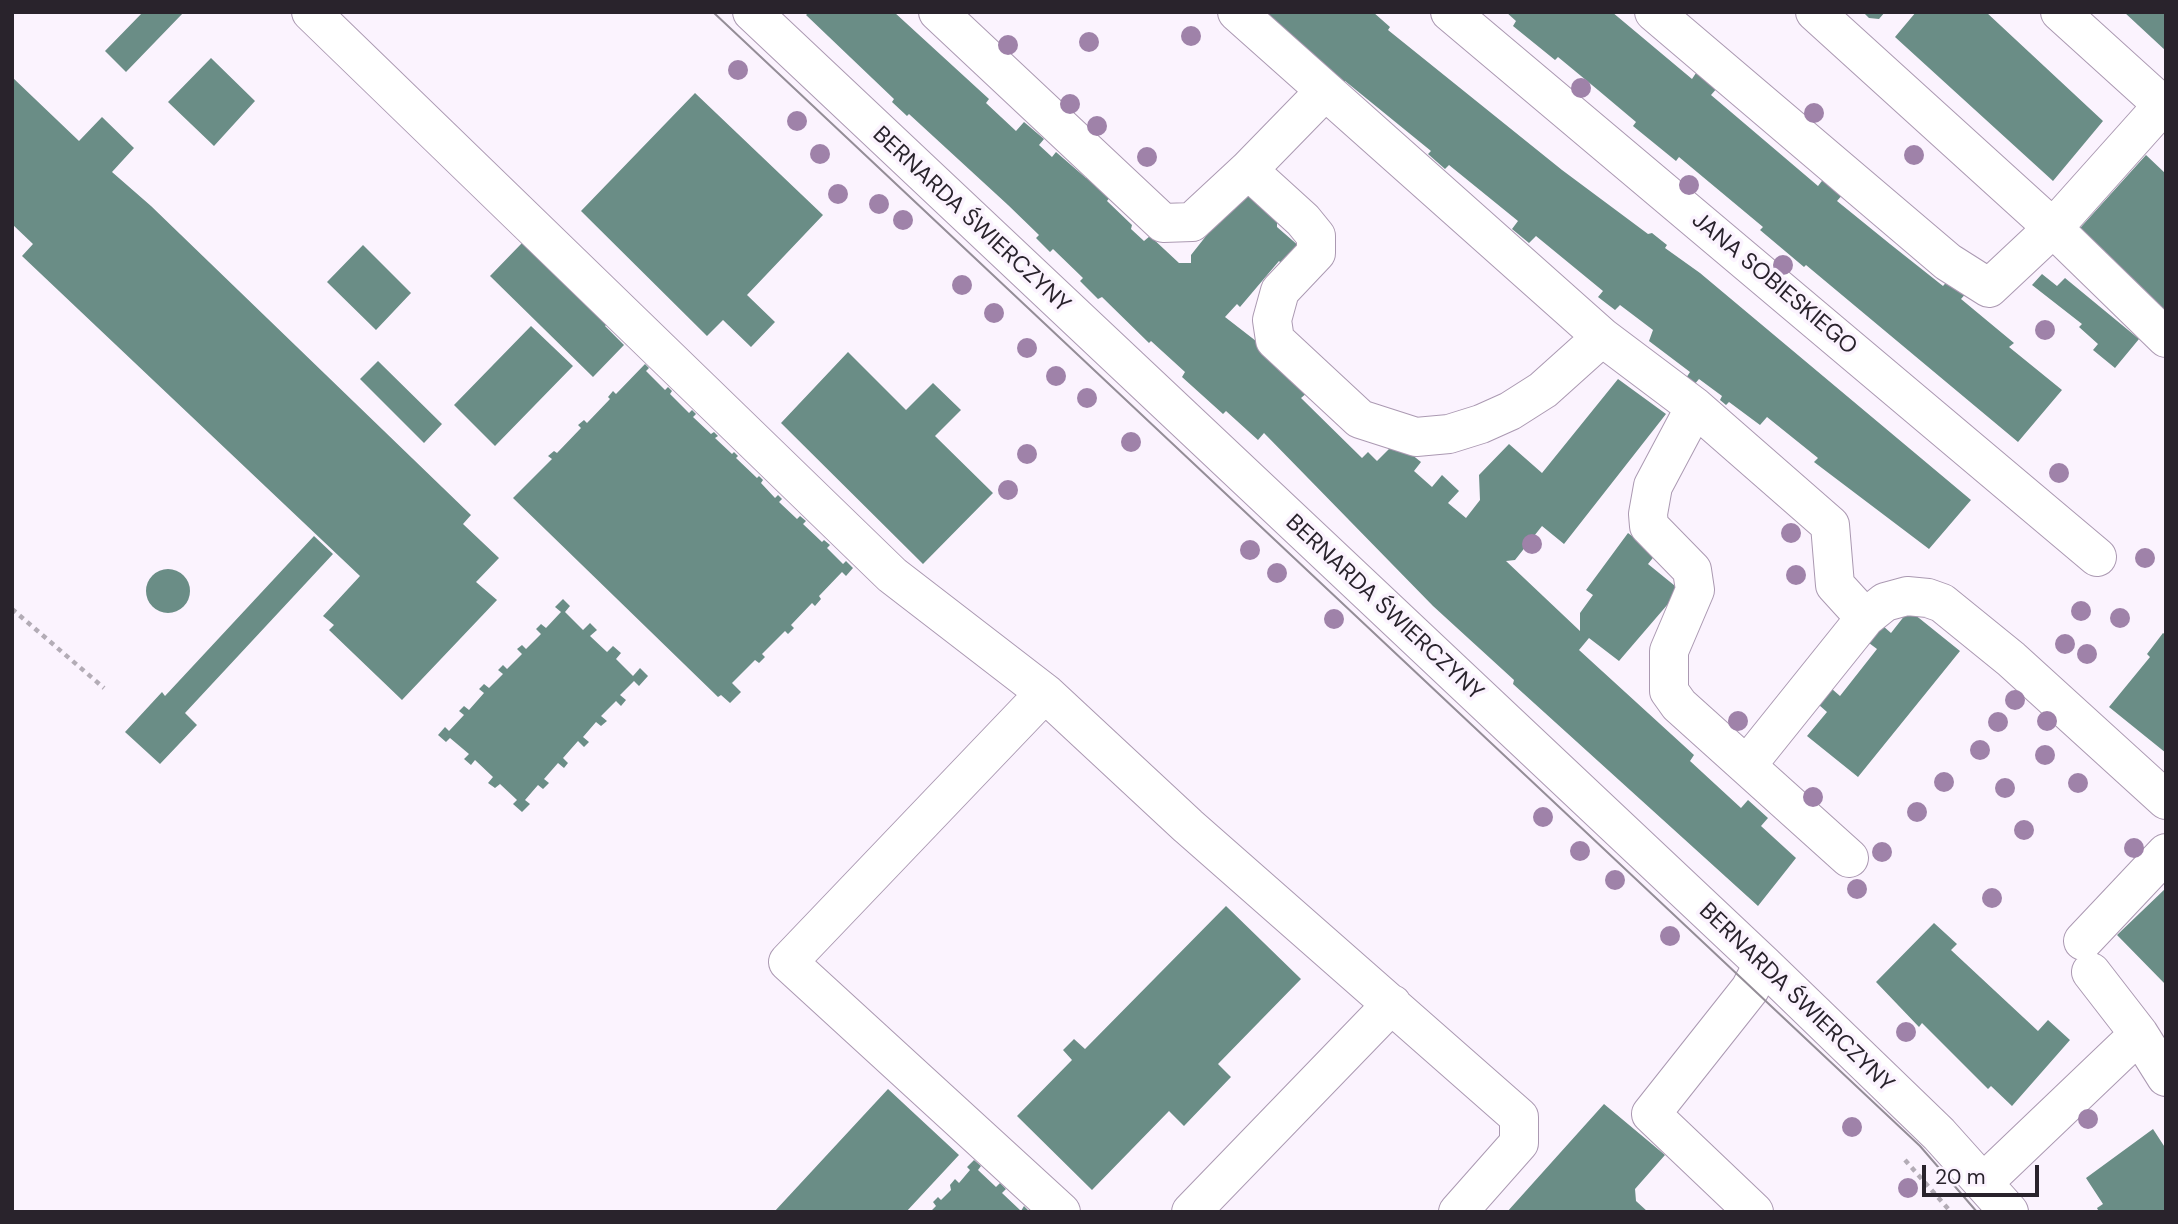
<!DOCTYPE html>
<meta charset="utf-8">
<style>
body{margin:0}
#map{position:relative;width:2178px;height:1224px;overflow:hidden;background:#fbf3fe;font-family:"DM Sans",sans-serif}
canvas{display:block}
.frame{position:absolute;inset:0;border:14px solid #29232c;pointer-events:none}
.scale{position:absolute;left:1922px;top:1165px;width:117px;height:32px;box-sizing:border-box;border:4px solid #29232c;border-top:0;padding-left:9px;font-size:21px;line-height:24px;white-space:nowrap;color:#29232c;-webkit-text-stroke:5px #fbf3fe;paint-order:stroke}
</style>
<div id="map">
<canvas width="2178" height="1224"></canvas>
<div class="frame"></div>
<div class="scale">20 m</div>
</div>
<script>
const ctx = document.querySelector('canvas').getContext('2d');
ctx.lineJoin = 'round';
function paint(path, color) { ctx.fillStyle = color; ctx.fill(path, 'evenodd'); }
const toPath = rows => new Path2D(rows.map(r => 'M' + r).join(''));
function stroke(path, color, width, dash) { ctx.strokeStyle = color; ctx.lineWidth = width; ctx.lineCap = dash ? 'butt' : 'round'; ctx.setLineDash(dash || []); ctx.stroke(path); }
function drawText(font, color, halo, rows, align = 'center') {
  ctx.font = font + ' "DM Sans",sans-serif'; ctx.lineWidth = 7; ctx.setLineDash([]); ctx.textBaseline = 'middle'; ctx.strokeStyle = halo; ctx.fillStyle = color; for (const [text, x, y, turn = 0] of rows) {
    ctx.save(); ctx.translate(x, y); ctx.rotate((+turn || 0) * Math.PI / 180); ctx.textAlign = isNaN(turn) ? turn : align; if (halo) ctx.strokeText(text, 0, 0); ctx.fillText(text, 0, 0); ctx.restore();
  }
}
paint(toPath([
 [143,12,184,12,126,72,105,51],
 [809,12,894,12,989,99,986,103,1016,131,1024,122,1044,139,1039,145,1052,157,1056,152,1086,178,1090,172,1114,192,1107,201,1132,225,1131,229,1144,241,1150,236,1179,263,1191,263,1191,255,1244,188,1277,222,1277,227,1300,247,1284,266,1279,261,1240,307,1237,304,1225,317,1265,348,1308,392,1301,398,1362,458,1368,452,1377,461,1396,442,1421,462,1414,471,1432,487,1442,475,1459,491,1448,503,1466,518,1480,500,1479,475,1509,444,1542,473,1618,379,1666,414,1564,544,1542,526,1515,560,1506,561,1580,631,1580,613,1593,595,1586,590,1628,533,1656,554,1648,564,1680,590,1619,661,1589,638,1579,650,1694,755,1690,761,1741,808,1748,800,1768,818,1761,826,1796,858,1758,906,1513,684,1514,680,1433,606,1264,433,1258,440,1226,411,1223,414,1182,377,1185,372,1151,341,1149,343,1102,297,1098,299,1080,281,1083,278,1053,249,1050,252,1036,238,1039,235,1008,205,909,114,907,116,892,102,894,99,806,15],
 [1261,12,1373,12,1390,27,1388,30,1562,170,1648,234,1652,233,1667,245,1665,248,1700,273,1971,500,1929,549,1814,462,1818,458,1767,417,1760,425,1729,402,1726,405,1720,400,1722,396,1699,379,1694,385,1686,378,1690,372,1649,341,1653,330,1620,305,1615,310,1598,297,1603,291,1536,236,1529,243,1512,229,1518,221,1449,165,1445,169,1428,154,1431,151,1345,81,1340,87],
 [1506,12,1612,12,1692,79,1698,70,1718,87,1711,95,1818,186,1825,177,1844,193,1837,201,1890,244,1943,286,1951,277,1968,291,1961,299,2014,343,2009,347,2062,390,2018,442,1806,265,1804,267,1760,230,1763,227,1679,157,1676,161,1633,126,1636,122,1598,90,1558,57,1555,60,1513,26,1516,21],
 [1863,12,1885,12,1879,19,1869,18],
 [1916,12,1986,12,2103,121,2053,181,1895,37],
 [2124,12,2166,12,2166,51],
 [211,58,255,101,214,146,168,102],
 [12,77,79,141,102,117,134,148,112,172,151,206,471,515,463,524,499,558,476,582,497,600,402,700,329,630,334,625,323,616,360,576,22,256,33,244,12,224],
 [695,93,823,215,747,295,775,322,751,347,723,320,707,336,581,211],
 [2146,155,2166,174,2166,321,2072,237],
 [522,243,541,261,549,253,614,317,605,326,624,345,593,377,490,276],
 [363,245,411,293,376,330,327,282],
 [2042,274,2057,286,2065,278,2139,339,2115,368,2093,350,2098,344,2079,327,2082,324,2032,285],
 [531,326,573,366,495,446,454,405],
 [848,352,906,410,933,383,961,410,935,436,993,493,923,564,781,423],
 [378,361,442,424,424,443,360,379],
 [645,364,649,368,646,371,665,390,668,387,672,391,670,394,689,413,692,410,696,414,693,417,711,434,714,432,718,436,715,438,732,454,734,452,738,456,736,458,757,478,759,476,763,480,761,483,775,498,778,495,782,499,779,502,797,519,800,516,806,521,803,524,822,542,824,540,830,545,827,548,843,564,846,561,853,568,846,576,842,572,819,596,821,599,815,606,812,603,791,625,794,628,788,634,785,631,762,654,765,657,759,663,755,660,732,683,741,692,730,703,721,695,718,697,513,498,552,459,548,456,554,451,557,453,581,428,578,425,584,420,587,423,610,399,608,397,613,391,616,394],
 [314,536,333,554,185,713,197,725,160,764,125,732,162,692,165,696],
 '146 591a22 22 0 1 1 44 0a22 22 0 1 1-44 0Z',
 [563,599,570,606,565,612,583,630,590,623,597,630,590,636,607,652,613,646,621,653,616,659,633,676,640,668,648,676,639,686,634,681,620,695,626,700,621,706,616,701,601,716,607,721,601,726,596,722,583,737,589,742,584,747,578,741,563,758,568,763,564,768,558,763,544,779,549,783,543,789,538,785,525,800,530,804,522,812,513,804,517,800,500,784,495,788,488,783,493,777,475,760,471,765,464,759,469,754,450,738,446,742,438,735,445,727,449,731,464,715,459,711,464,706,469,710,484,693,479,689,484,684,489,688,503,674,498,670,503,665,507,669,522,654,517,649,522,645,526,649,541,634,536,629,541,624,546,628,561,612,555,607],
 [1909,610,1960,651,1858,777,1807,736,1827,712,1819,705,1832,689,1840,696,1877,649,1869,643,1883,626,1891,633],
 [2163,633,2166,635,2166,753,2109,707,2150,657,2147,654],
 [2166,888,2166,985,2117,935],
 [1226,906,1301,979,1218,1064,1231,1077,1184,1126,1169,1111,1092,1190,1017,1116,1072,1060,1063,1050,1074,1039,1085,1049],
 [1934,923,1957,944,1951,950,2038,1031,2048,1020,2070,1040,2012,1106,1991,1086,1988,1089,1922,1023,1919,1027,1876,982],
 [888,1089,959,1155,906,1212,774,1212],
 [1604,1104,1665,1155,1635,1189,1636,1201,1648,1212,1507,1212],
 [2153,1129,2166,1149,2166,1212,2099,1212,2097,1208,2103,1204,2086,1178],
 [974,1160,981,1166,978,1170,996,1187,1000,1183,1006,1189,1002,1193,1021,1211,1024,1206,1030,1212,930,1212,936,1206,933,1202,938,1197,941,1200,951,1190,950,1185,955,1179,959,1183,970,1170,967,1167]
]), '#6a8d86');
const minor = toPath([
 [311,12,892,575,1045,693],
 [752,12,1763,964,1939,1134,2009,1212],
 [938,12,1163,223,1192,222,1248,170,1303,220,1316,236,1316,253,1280,291,1272,320,1275,340,1360,419,1416,437,1449,434,1481,424,1510,411,1543,390,1602,337],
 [1237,12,1602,337,1695,407,1830,525,1835,585,1865,618,1747,765],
 [1450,12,2097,557],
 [1654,12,1948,262,1989,288,2053,228,2166,338],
 [1815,12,2053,228,2163,105],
 [2060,12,2166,108],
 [1248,170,1325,91],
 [1695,407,1653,486,1648,514,1649,526,1692,570,1695,590,1669,651,1669,691,1679,705,1849,858],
 [1865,618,1885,602,1907,596,1928,598,1942,603,2011,659,2166,800],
 [2083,941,2166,853],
 [2091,972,2139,1034,2166,1077],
 [1983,1183,2139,1034],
 [1061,1212,788,962,1045,693,1188,826,1519,1117,1519,1143,1458,1212],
 [1191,1212,1392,1004],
 [1754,1212,1651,1114,1750,989,1763,964]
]);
stroke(minor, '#ab99b2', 40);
stroke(toPath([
 [12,609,104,688],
 [1905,1160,1951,1212]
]), '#b3acb6', 4.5, [5, 5]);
stroke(minor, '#fff', 38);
stroke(toPath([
 [713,12,1920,1146,1977,1212]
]), '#948d97', 2);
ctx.fillStyle = '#9f82a9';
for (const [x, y] of [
 [1191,36],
 [1089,42],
 [1008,45],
 [738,70],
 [1581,88],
 [1070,104],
 [1814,113],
 [797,121],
 [1097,126],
 [820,154],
 [1914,155],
 [1147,157],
 [1689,185],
 [838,194],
 [879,204],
 [903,220],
 [1783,265],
 [962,285],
 [994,313],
 [2045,330],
 [1027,348],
 [1056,376],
 [1087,398],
 [1131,442],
 [1027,454],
 [2059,473],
 [1008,490],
 [1791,533],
 [1532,544],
 [1250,550],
 [2145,558],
 [1277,573],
 [1796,575],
 [2081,611],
 [2120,618],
 [1334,619],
 [2065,644],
 [2087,654],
 [2015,700],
 [1738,721],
 [2047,721],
 [1998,722],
 [1980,750],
 [2045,755],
 [1944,782],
 [2078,783],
 [2005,788],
 [1813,797],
 [1917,812],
 [1543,817],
 [2024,830],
 [2134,848],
 [1580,851],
 [1882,852],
 [1615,880],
 [1857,889],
 [1992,898],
 [1670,936],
 [1906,1032],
 [2088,1119],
 [1852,1127],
 [1908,1188]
]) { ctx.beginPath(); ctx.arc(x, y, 10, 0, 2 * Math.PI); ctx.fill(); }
drawText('23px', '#29232c', '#fbf3fe', [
 ["BERNARDA ŚWIERCZYNY",971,220,43],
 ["JANA SOBIESKIEGO",1774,284,40],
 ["BERNARDA ŚWIERCZYNY",1384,608,43],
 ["BERNARDA ŚWIERCZYNY",1796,998,44]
]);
</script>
